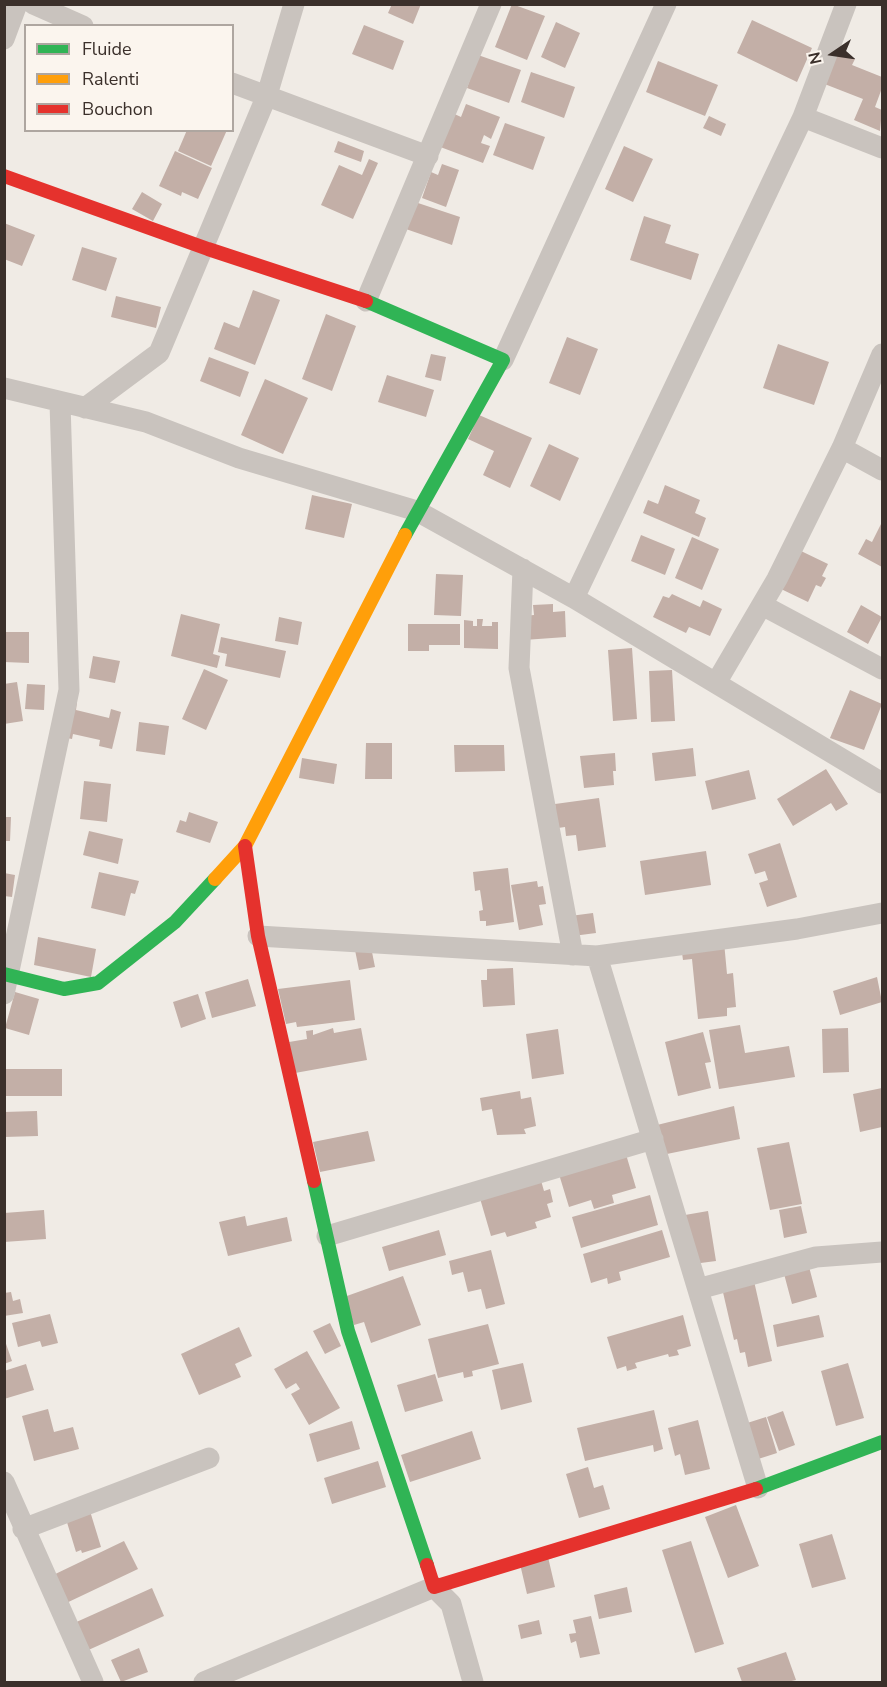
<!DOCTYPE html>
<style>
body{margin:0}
#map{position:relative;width:887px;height:1687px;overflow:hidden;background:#f0ebe5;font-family:"Nunito Sans",sans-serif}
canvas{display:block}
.frame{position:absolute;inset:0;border:6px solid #3b302b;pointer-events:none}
.legend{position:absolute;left:24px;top:24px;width:210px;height:108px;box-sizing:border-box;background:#fbf5ee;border:2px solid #aea6a0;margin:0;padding:8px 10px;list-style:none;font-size:18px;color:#3b302b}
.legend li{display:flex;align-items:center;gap:12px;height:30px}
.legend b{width:30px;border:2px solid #aea6a0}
.north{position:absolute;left:803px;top:24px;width:60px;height:60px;-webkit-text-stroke:4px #fbf5ee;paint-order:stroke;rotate:257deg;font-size:16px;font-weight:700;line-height:24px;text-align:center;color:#3b302b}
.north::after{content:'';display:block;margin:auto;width:21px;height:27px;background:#3b302b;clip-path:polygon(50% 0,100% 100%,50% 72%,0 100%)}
</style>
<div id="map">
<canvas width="887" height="1687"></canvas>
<div class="frame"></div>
<ul class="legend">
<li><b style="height:8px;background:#30b455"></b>Fluide</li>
<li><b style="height:8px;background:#ff9f0a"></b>Ralenti</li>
<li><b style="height:8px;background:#e5322d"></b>Bouchon</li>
</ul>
<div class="north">N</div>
</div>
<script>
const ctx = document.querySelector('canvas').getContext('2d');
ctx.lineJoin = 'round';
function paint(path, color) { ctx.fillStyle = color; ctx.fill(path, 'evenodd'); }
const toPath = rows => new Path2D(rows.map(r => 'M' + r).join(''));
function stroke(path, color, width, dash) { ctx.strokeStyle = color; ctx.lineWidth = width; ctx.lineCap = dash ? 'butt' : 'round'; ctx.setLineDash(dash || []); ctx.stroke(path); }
paint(toPath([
 [392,4,421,4,413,24,388,13],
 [512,4,545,16,527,60,495,47],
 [752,20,812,48,797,82,737,53],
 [556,22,580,33,565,68,541,57],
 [364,25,404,41,393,70,352,54],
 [835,50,855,59,852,65,882,77,882,88,875,107,882,110,880,131,854,120,863,99,822,83],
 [478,55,521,70,509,103,467,88],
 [658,61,718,85,705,116,646,92],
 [531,72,575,87,564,118,521,102],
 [466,104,500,117,491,139,484,135,481,143,490,146,483,163,435,145,448,111,461,117],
 [709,116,726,124,721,136,703,128],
 [505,123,545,137,533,170,493,155],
 [187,130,227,130,211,166,178,151],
 [338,141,364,151,361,162,334,152],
 [624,146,653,159,633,202,605,189],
 [175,151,212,168,198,199,182,192,181,196,159,186],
 [369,159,378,163,353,219,321,205,339,165,362,175],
 [442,164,459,170,446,207,422,198,431,172,438,175],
 [142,192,162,204,153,221,132,209],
 [412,201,460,217,452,245,403,228],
 [644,216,671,225,665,243,699,254,691,280,630,260],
 [4,223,35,235,22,266,4,259],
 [82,247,117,258,106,291,72,280],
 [253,290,280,300,255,365,214,349,224,322,239,328],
 [116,296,161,307,156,328,111,317],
 [326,314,356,326,332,391,302,379],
 [567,337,598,349,580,395,549,383],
 [778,344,829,362,814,405,763,388],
 [431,354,446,357,441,381,425,377],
 [209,357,249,372,240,397,200,381],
 [387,375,434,390,426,417,378,402],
 [265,379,308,398,283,454,241,435],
 [479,415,532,438,510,488,483,475,494,451,468,439],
 [549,444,579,458,560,501,530,486],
 [665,485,700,500,695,513,706,518,699,537,643,513,648,500,658,504],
 [312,495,352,504,344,538,305,529],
 [882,522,882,567,858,554,866,539,872,542],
 [641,535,675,549,665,575,631,561],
 [692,537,719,549,702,590,675,578],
 [801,551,828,564,822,576,826,578,821,587,816,585,808,602,781,589],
 [436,574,463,575,461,616,434,615],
 [672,594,700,607,703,600,722,609,710,636,689,627,686,633,653,617,663,596,669,598],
 [553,604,553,612,565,611,566,637,524,640,522,616,534,615,533,605],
 [861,605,882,617,868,644,847,632],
 [181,614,220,624,213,654,220,656,217,668,171,656],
 [279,617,302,622,298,645,275,641],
 [477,619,483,619,482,626,492,626,492,622,498,622,498,649,464,648,464,620,473,621,473,626,477,626],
 [408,624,460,624,460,645,429,645,429,651,408,651],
 [4,632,29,632,29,663,4,662],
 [221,637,286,651,280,678,225,666,227,654,218,652],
 [632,648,637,719,613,721,608,650],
 [93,656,120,661,115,683,89,678],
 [204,669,228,680,206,730,182,719],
 [672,670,675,721,651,722,649,671],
 [17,682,23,721,4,724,4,684],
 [27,684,45,685,44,710,25,709],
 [850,690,882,704,864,750,830,738],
 [70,701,77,702,76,710,109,718,111,709,121,712,112,749,99,746,100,740,73,734,72,739,62,737],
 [139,722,169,726,165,755,136,751],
 [366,743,392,743,392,779,365,779],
 [454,745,504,745,505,771,455,772],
 [693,748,696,776,655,781,652,753],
 [615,753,616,771,613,771,614,785,584,788,580,756],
 [302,758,337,764,334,784,299,778],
 [826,769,848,804,836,811,831,803,793,826,777,799],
 [749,770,756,799,712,810,705,781],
 [84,781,111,784,107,822,80,819],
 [599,798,606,847,578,851,576,835,566,836,565,827,558,828,555,804],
 [189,812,218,822,210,843,176,832,180,820,186,822],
 [4,817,11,817,10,841,4,841],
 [89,831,123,839,118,864,83,855],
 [780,843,797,897,767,907,759,883,768,880,765,871,755,874,748,854],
 [706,851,711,885,645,895,640,861],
 [508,868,514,922,486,926,486,921,480,921,479,911,483,910,480,890,475,891,473,872],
 [99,872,139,881,135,894,131,893,125,916,91,908],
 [4,873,15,875,12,897,4,896],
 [537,881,538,887,543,886,546,904,539,905,543,925,519,930,511,885],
 [593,913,596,933,573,936,570,916],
 [38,937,96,949,91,977,34,965],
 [724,942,727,974,733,973,736,1007,727,1008,727,1016,698,1019,692,959,683,960,681,946],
 [371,947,375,967,359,970,355,950],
 [513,968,515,1005,483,1007,481,980,487,980,487,969],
 [877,977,882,1002,840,1015,833,991],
 [248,979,256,1006,212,1018,205,992],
 [350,980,355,1020,297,1027,296,1022,286,1024,278,989],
 [15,992,39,999,29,1035,5,1028],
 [198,994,206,1019,181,1028,173,1002],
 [740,1025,745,1053,789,1046,795,1077,719,1089,709,1030],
 [333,1028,334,1033,361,1028,367,1060,295,1073,289,1042,307,1039,306,1031,313,1030,313,1035],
 [848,1028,849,1072,823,1073,822,1029],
 [558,1029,564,1074,532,1079,526,1034],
 [703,1032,711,1062,705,1063,711,1088,678,1096,665,1042],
 [4,1069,62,1069,62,1096,4,1096],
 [882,1088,882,1127,860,1132,853,1094],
 [520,1091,521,1099,531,1097,536,1126,524,1129,526,1134,497,1135,492,1109,482,1111,480,1098],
 [734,1106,740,1139,662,1155,657,1125],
 [37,1111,38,1136,4,1137,4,1112],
 [368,1131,375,1161,320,1172,313,1142],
 [789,1142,802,1204,770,1210,757,1148],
 [625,1151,636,1188,612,1195,614,1203,594,1209,591,1200,569,1207,558,1171],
 [540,1177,544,1191,550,1189,553,1202,547,1204,551,1217,535,1222,537,1228,507,1237,505,1232,491,1236,479,1195],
 [650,1195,658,1225,581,1248,572,1217],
 [801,1206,807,1233,784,1238,779,1210],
 [44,1210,46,1239,4,1242,4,1213],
 [708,1211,716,1261,693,1264,685,1215],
 [245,1216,247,1226,287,1217,292,1241,228,1256,219,1222],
 [439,1230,446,1255,389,1271,382,1247],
 [662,1230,670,1257,619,1272,621,1280,608,1284,607,1278,591,1283,583,1254],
 [491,1250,505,1304,486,1309,481,1289,468,1292,463,1272,452,1275,449,1261],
 [808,1263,817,1297,792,1304,783,1270],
 [403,1276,421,1325,371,1343,364,1322,354,1325,344,1297],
 [754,1281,772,1361,748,1367,745,1352,740,1353,737,1339,734,1340,722,1288],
 [11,1292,13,1301,20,1299,23,1313,4,1316,4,1293],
 [50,1314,58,1343,42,1347,40,1341,18,1347,12,1323],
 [683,1315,691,1346,677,1350,679,1355,669,1357,668,1354,635,1363,637,1368,627,1371,626,1366,617,1369,607,1337],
 [819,1315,824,1337,777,1347,773,1325],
 [330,1323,341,1346,325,1354,313,1331],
 [488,1324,499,1364,472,1371,473,1376,464,1378,463,1372,438,1378,428,1339],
 [239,1327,252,1356,235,1364,241,1377,199,1395,181,1354],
 [4,1338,12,1361,4,1364],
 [307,1351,340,1408,309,1425,291,1394,300,1389,296,1383,286,1389,274,1369],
 [523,1363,532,1402,501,1410,492,1370],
 [848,1363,864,1418,836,1426,821,1371],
 [26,1364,34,1390,4,1399,4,1371],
 [435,1374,443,1401,405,1412,397,1385],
 [48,1409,54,1432,73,1427,79,1449,34,1461,22,1416],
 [654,1410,663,1449,654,1452,653,1445,585,1461,577,1428],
 [783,1411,795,1445,779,1451,767,1417],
 [766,1417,777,1453,752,1461,741,1425],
 [698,1420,710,1469,685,1475,680,1454,675,1456,668,1428],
 [352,1421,360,1449,317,1462,309,1434],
 [472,1431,481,1459,410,1482,401,1455],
 [378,1461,386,1487,332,1504,324,1478],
 [588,1467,594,1488,603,1485,610,1509,579,1518,566,1474],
 [736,1505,759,1566,728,1578,705,1517],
 [90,1511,101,1547,82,1553,81,1550,76,1552,66,1519],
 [832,1534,846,1579,812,1588,799,1544],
 [124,1541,138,1569,60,1606,47,1578],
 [691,1541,724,1644,695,1653,662,1550],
 [548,1557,555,1587,527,1594,520,1564],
 [627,1587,632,1612,599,1619,594,1595],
 [152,1588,164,1616,84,1652,72,1624],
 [591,1616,600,1654,580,1658,576,1641,571,1643,569,1634,576,1633,573,1620],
 [539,1620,542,1634,521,1639,518,1625],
 [139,1648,148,1672,121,1682,111,1660],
 [786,1652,796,1680,787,1682,742,1682,737,1668]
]), '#c3afa7');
stroke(toPath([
 [33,4,83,26],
 [4,39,17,4],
 [232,83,428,156],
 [803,117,882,148],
 [366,301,491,4],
 [503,360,666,4],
 [4,388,146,422,239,458,417,511,574,598,882,783],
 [85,408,159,353,267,95,294,4],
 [842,448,882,470],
 [523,569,519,668,573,955],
 [574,598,803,117,846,4],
 [762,605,882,669],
 [716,683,777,579,842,448,882,354],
 [258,936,597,956,797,929,882,913],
 [597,956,758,1488],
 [4,994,69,690,60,403],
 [327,1236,653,1139],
 [698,1289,816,1257,882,1252],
 [4,1482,93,1682],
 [23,1529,209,1458],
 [204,1682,434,1587,451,1604,473,1682]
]), '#c9c3be', 21);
stroke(toPath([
 [366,301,503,360,405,535],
 [4,974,64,989,98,983,175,922,215,879],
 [314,1181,348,1331,427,1565],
 [756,1489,882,1442]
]), '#30b455', 14);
stroke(toPath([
 [215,879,245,846,405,535]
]), '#ff9f0a', 14);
stroke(toPath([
 [4,176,208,249,366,301],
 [245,846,258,936,314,1181],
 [427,1565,434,1587,756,1489]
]), '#e5322d', 14);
</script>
